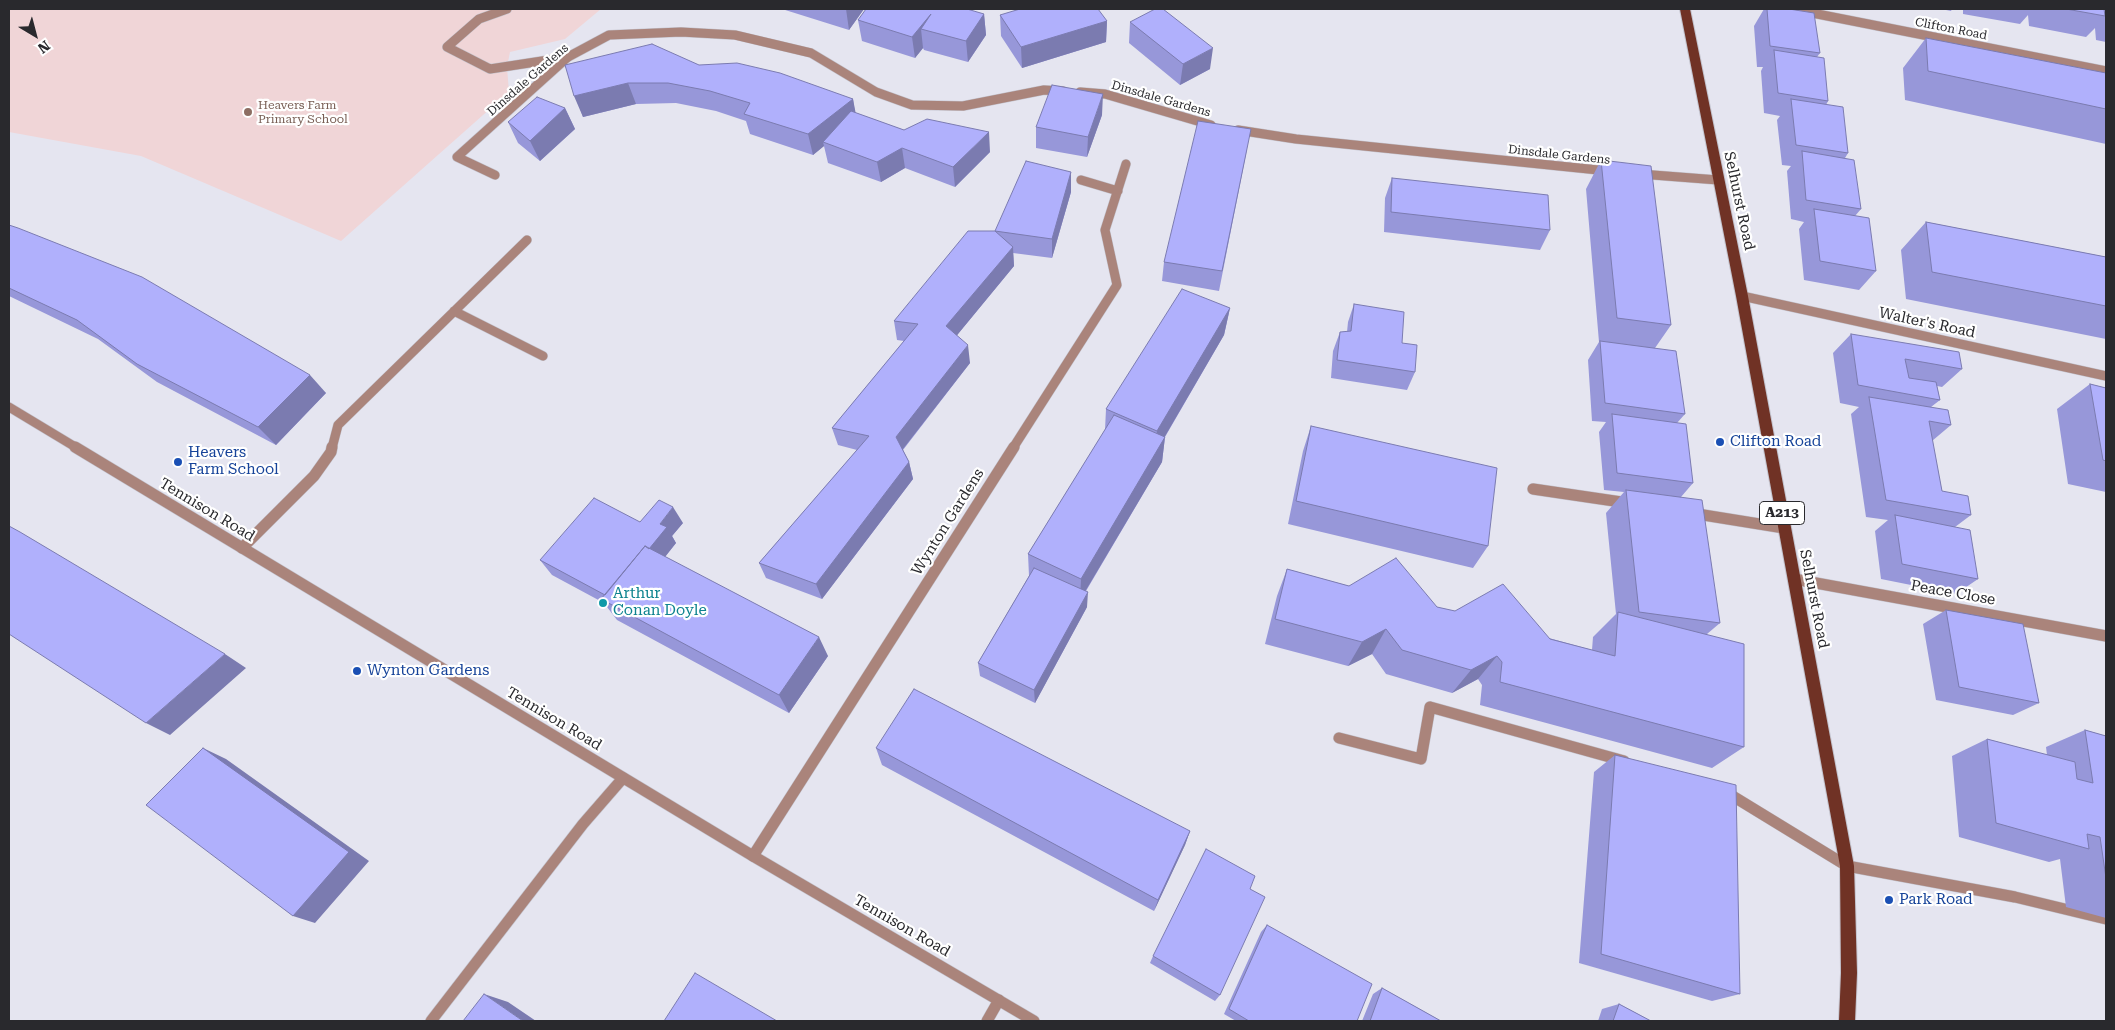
<!DOCTYPE html>
<style>
body{margin:0}
#map{position:relative;width:2115px;height:1030px;overflow:hidden;background:#e5e5f0;font-family:"Roboto Serif",serif}
canvas{display:block}
.frame{position:absolute;inset:0;border:10px solid #29292d;pointer-events:none}
.north{position:absolute;left:10px;top:10px;width:50px;height:50px;-webkit-text-stroke:4px #fff;paint-order:stroke;rotate:143deg;font-size:14px;font-weight:700;line-height:20px;text-align:center;color:#29292d}
.north::after{content:'';display:block;margin:auto;width:18px;height:22px;background:#29292d;clip-path:polygon(50% 0,100% 100%,50% 72%,0 100%)}
</style>
<div id="map">
<canvas width="2115" height="1030"></canvas>
<div class="frame"></div>
<div class="north">N</div>
</div>
<script>
const ctx = document.querySelector('canvas').getContext('2d');
ctx.lineJoin = 'round';
function paint(path, color) { ctx.fillStyle = color; ctx.fill(path, 'evenodd'); }
const toPath = rows => new Path2D(rows.map(r => 'M' + r).join(''));
function stroke(path, color, width, dash) { ctx.strokeStyle = color; ctx.lineWidth = width; ctx.lineCap = dash ? 'butt' : 'round'; ctx.setLineDash(dash || []); ctx.stroke(path); }
function drawText(font, color, halo, rows, align = 'center') {
  ctx.font = font + ' "Roboto Serif",serif'; ctx.lineWidth = 4.5; ctx.setLineDash([]); ctx.textBaseline = 'middle'; ctx.strokeStyle = halo; ctx.fillStyle = color; for (const [text, x, y, turn = 0] of rows) {
    ctx.save(); ctx.translate(x, y); ctx.rotate((+turn || 0) * Math.PI / 180); ctx.textAlign = isNaN(turn) ? turn : align; if (halo) ctx.strokeText(text, 0, 0); ctx.fillText(text, 0, 0); ctx.restore();
  }
}
paint(toPath([
 [9,9,601,9,565,39,510,52,507,67,509,92,341,241,141,156,9,132]
]), '#f0d5d7');
const serviceFar1 = toPath([
 [507,9,479,19,447,47,490,69,568,57],
 [454,311,543,356],
 [332,448,338,425,527,240]
]);
const service = toPath([
 [1533,489,1628,503],
 [1691,513,1784,528],
 [242,548,314,476,331,452,332,447],
 [1339,738,1421,759,1430,707,1624,761],
 [1726,792,1847,866],
 [431,1021,583,824,623,778]
]);
const minorFar1 = toPath([
 [1792,9,2106,71],
 [1080,92,1105,94,1211,125],
 [1238,130,1296,139,1608,171],
 [1640,174,1718,180],
 [495,175,457,157,568,57,609,35,681,32,735,35,811,53,876,92,912,105,963,106,1044,90,1063,91],
 [1081,180,1118,191],
 [1742,296,2106,376],
 [1013,448,1117,285,1105,230,1126,164]
]);
const minor = toPath([
 [1794,579,2106,636],
 [753,856,1014,447],
 [1847,866,2015,897,2106,919],
 [987,1021,999,1000]
]);
const tertiaryFar1 = toPath([
 [9,407,77,448]
]);
const tertiary = toPath([
 [75,447,753,856,1034,1021]
]);
const primary = toPath([
 [1680,9,1690,9,1748,296,1854,866,1857,973,1855,1021,1839,1021,1841,973,1840,866,1736,296,1680,9]
]);
stroke(serviceFar1, '#c3c3cd', 10);
stroke(service, '#c3c3cd', 12);
stroke(minorFar1, '#c3c3cd', 10);
stroke(minor, '#c3c3cd', 12);
stroke(tertiaryFar1, '#c3c3cd', 10);
stroke(tertiary, '#c3c3cd', 12);
stroke(primary, '#c3c3cd', 2);
stroke(serviceFar1, '#aa847b', 9);
stroke(service, '#aa847b', 11);
stroke(minorFar1, '#aa847b', 9);
stroke(minor, '#aa847b', 11);
stroke(tertiaryFar1, '#aa847b', 9);
stroke(tertiary, '#aa847b', 11);
paint(primary, '#703225');
paint(toPath([
 [782,9,864,9,849,30],
 [1764,9,1789,9,1820,53,1817,57,1828,101,1826,105,1848,153,1845,158,1861,209,1855,216,1876,271,1859,290,1804,280,1799,229,1804,222,1791,219,1787,171,1791,166,1782,165,1777,120,1780,116,1764,113,1761,71,1763,67,1757,67,1754,26],
 [1941,9,1952,9,1951,11],
 [1963,9,2106,9,2106,42,2096,40,2095,28,2086,37,2029,26,2028,15,2020,24,1963,14],
 [984,14,986,35,968,62,924,50,923,48,915,58,862,41,858,20],
 [1000,15,1107,21,1106,42,1022,68,1001,36],
 [1130,22,1210,69,1180,85,1129,43],
 [1926,38,2106,73,2106,144,1905,100,1903,68],
 [565,65,699,65,853,99,855,113,904,130,990,152,955,187,905,168,881,182,828,163,824,146,813,155,750,134,746,121,716,111,676,103,636,104,583,117],
 [565,108,575,129,540,161,518,143,508,122],
 [1102,115,1087,157,1036,148,1036,127],
 [1247,149,1219,291,1162,281,1164,262],
 [1601,160,1671,325,1655,348,1685,414,1677,423,1693,483,1681,497,1720,623,1707,634,1744,747,1712,768,1480,705,1482,685,1478,679,1452,693,1386,674,1372,654,1348,666,1265,644,1277,596,1287,569,1349,586,1437,607,1592,650,1593,637,1616,614,1606,513,1624,492,1604,490,1599,432,1606,422,1592,421,1588,360,1599,342,1586,189],
 [1071,172,1071,192,1052,258,1013,253,1014,266,957,335,970,363,903,450,909,462,913,479,822,599,766,578,759,563,857,450,838,445,832,428,904,341,897,340,894,321,995,231],
 [1392,178,1550,230,1540,250,1384,232,1385,198],
 [1926,222,2106,257,2106,339,1906,299,1901,250],
 [9,225,326,393,276,445,157,382,98,339,9,296],
 [1354,304,1402,343,1415,372,1407,390,1331,378,1333,351,1340,332,1347,332,1348,322],
 [1230,308,1224,335,1165,437,1162,462,1086,591,1087,607,1035,703,980,676,978,663,1029,576,1028,554,1105,430,1106,409],
 [1851,334,1962,369,1942,387,1937,386,1940,400,1931,407,1951,425,1932,441,1942,491,1971,515,1955,527,1978,579,1956,594,1881,579,1875,531,1888,520,1866,517,1851,414,1859,407,1840,403,1833,353],
 [2090,384,2106,388,2106,492,2068,484,2057,409],
 [1311,426,1488,546,1473,568,1288,524,1303,451],
 [640,522,683,523,672,536,676,543,665,557,828,656,789,713,617,620,604,603,552,575,540,560],
 [1946,610,2039,703,2013,715,1936,700,1923,624],
 [2085,730,2106,736,2106,918,2066,907,2060,859,2049,862,1959,837,1952,756,1987,739,2047,755,2046,747],
 [876,748,1190,831,1185,845,1154,911,882,765],
 [1615,755,1740,994,1712,1001,1579,963,1594,772],
 [1250,889,1220,995,1215,1001,1150,963,1153,956],
 [1267,925,1357,1021,1236,1021,1224,1014,1261,932],
 [2106,961,2106,974,2105,963],
 [1382,988,1441,1021,1362,1021,1373,994],
 [1619,1004,1651,1021,1598,1021,1602,1009]
]), '#9797d9');
paint(toPath([
 [846,9,864,9,849,30],
 [931,14,921,29,923,48,915,58,912,37],
 [984,14,986,35,968,62,966,41],
 [1107,21,1106,42,1022,68,1021,47],
 [1213,48,1210,69,1180,85,1183,64],
 [628,83,636,104,583,117,574,96],
 [1103,94,1102,115,1087,157,1088,137],
 [853,99,857,120,823,142,824,146,813,155,808,134],
 [565,108,575,129,540,161,530,141],
 [989,132,990,152,955,187,953,167],
 [902,148,905,168,881,182,877,162],
 [1071,172,1071,192,1052,258,1052,239],
 [1013,247,1014,266,949,345,946,326],
 [1230,308,1224,335,1154,455,1157,431],
 [968,345,970,363,899,454,896,437],
 [310,375,326,393,276,445,258,427],
 [1165,437,1162,462,1080,600,1081,579],
 [909,462,913,479,822,599,816,584],
 [673,507,683,523,672,536,676,543,622,611,660,524],
 [1088,592,1087,607,1035,703,1034,690],
 [1386,629,1372,654,1348,666,1362,642],
 [819,637,828,656,789,713,779,695],
 [225,654,246,668,170,735,146,723],
 [1497,656,1478,679,1452,693,1471,670],
 [203,748,226,759,369,861,315,923,293,916],
 [1190,831,1185,845,1154,911,1158,900],
 [484,994,508,1002,536,1021,523,1021]
]), '#7b7bb0');
const building = toPath([
 [866,9,967,9,984,14,966,41,921,29,931,14,912,37,858,20,866,9],
 [1020,9,1098,9,1107,21,1021,47,1000,15,1020,9],
 [1155,9,1163,9,1213,48,1183,64,1130,22,1155,9],
 [1767,9,1789,9,1814,13,1820,53,1770,46,1767,9],
 [2066,9,2104,9,2105,16,2066,9],
 [1926,38,2106,73,2106,109,1928,71,1926,38],
 [652,44,699,65,737,63,780,73,853,99,808,134,744,114,750,103,710,91,668,83,628,83,574,96,565,65,652,44],
 [1774,50,1824,58,1828,101,1778,93,1774,50],
 [1052,85,1103,94,1088,137,1036,127,1052,85],
 [537,97,565,108,530,141,508,122,537,97],
 [1791,99,1843,107,1848,153,1796,145,1791,99],
 [851,111,904,130,927,119,989,132,953,167,902,148,877,162,823,142,851,111],
 [1198,121,1251,129,1222,271,1164,262,1198,121],
 [1802,151,1854,160,1861,209,1806,200,1802,151],
 [1601,160,1651,166,1671,325,1617,318,1601,160],
 [1026,161,1071,172,1052,239,995,231,1013,247,946,326,968,345,896,437,909,462,816,584,759,563,869,436,832,428,918,324,894,321,968,231,995,231,1026,161],
 [1392,178,1548,195,1550,230,1391,212,1392,178],
 [1814,209,1869,218,1876,271,1820,261,1814,209],
 [1926,222,2106,257,2106,306,1932,272,1926,222],
 [9,225,18,228,142,277,310,375,258,427,137,364,77,320,9,288,9,225],
 [1182,289,1230,308,1157,431,1106,409,1182,289],
 [1354,304,1404,312,1402,343,1417,345,1415,372,1337,360,1340,332,1351,331,1354,304],
 [1851,334,1959,352,1962,369,1905,359,1909,378,1936,382,1940,400,1858,385,1851,334],
 [1600,341,1676,351,1685,414,1605,403,1600,341],
 [2090,384,2106,388,2106,461,2103,460,2090,384],
 [1869,397,1948,410,1951,425,1929,421,1942,491,1968,496,1971,515,1886,500,1869,397],
 [1612,414,1686,424,1693,483,1617,473,1612,414],
 [1114,415,1165,437,1081,579,1028,554,1114,415],
 [1311,426,1497,468,1488,546,1296,501,1311,426],
 [1626,490,1702,500,1720,623,1639,612,1626,490],
 [594,498,640,522,659,500,673,507,660,524,667,527,649,549,645,546,605,595,540,560,594,498],
 [1895,515,1970,530,1978,579,1902,564,1895,515],
 [9,526,20,532,225,654,146,723,9,634,9,526],
 [645,546,819,637,779,695,601,599,645,546],
 [1396,558,1437,607,1455,611,1503,584,1550,639,1615,656,1618,612,1744,644,1744,747,1500,682,1502,662,1497,656,1471,670,1402,650,1386,629,1362,642,1275,619,1287,569,1349,586,1396,558],
 [1034,568,1088,592,1034,690,978,663,1034,568],
 [1946,610,2023,624,2039,703,1959,687,1946,610],
 [914,689,1190,831,1158,900,876,748,914,689],
 [2085,730,2106,736,2106,878,2100,837,2087,834,2089,849,1996,823,1987,739,2075,762,2077,779,2093,783,2085,730],
 [203,748,349,852,293,916,146,805,203,748],
 [1615,755,1736,785,1740,994,1601,954,1615,755],
 [1206,849,1255,876,1250,889,1265,897,1220,995,1153,956,1206,849],
 [1267,925,1372,984,1357,1021,1249,1021,1229,1009,1267,925],
 [695,973,777,1021,664,1021,695,973],
 [1382,988,1441,1021,1370,1021,1382,988],
 [484,994,523,1021,463,1021,484,994],
 [1619,1004,1651,1021,1613,1021,1619,1004]
]);
paint(building, '#b0b0fc');
stroke(building, '#7b7bb0', 1);
for (const [x, y, r, color] of [
 [248,112,5,"#8d6e63"],
 [1720,442,5,"#1a4fb4"],
 [178,462,5,"#1a4fb4"],
 [603,603,5,"#0f9aa8"],
 [357,671,5,"#1a4fb4"],
 [1889,900,5,"#1a4fb4"]
]) { const dot = new Path2D(); dot.arc(x, y, r, 0, 2 * Math.PI); ctx.fillStyle = color; ctx.fill(dot); stroke(dot, '#fff', 2); }
drawText('12px', '#29292d', '#fff', [
 ["Clifton Road",1951,29,11],
 ["Dinsdale Gardens",528,80,-41],
 ["Dinsdale Gardens",1161,99,16],
 ["Dinsdale Gardens",1559,155,6]
]);
drawText('12px', '#785e54', '#fff', [
 ["Heavers Farm",258,105],
 ["Primary School",258,119]
], 'left');
for (const [x, y, w] of [
 [1782,513,45]
]) { const box = new Path2D(); box.roundRect(x - w / 2, y - 11.5, w, 23, 4); ctx.fillStyle = '#fff'; ctx.fill(box); stroke(box, '#29292d', 1); }
drawText('bold 14px', '#29292d', null, [
 ["A213",1782,513]
]);
drawText('15px', '#29292d', '#fff', [
 ["Selhurst Road",1739,201,78],
 ["Walter's Road",1927,323,12],
 ["Tennison Road",207,510,31],
 ["Wynton Gardens",948,522,-58],
 ["Peace Close",1953,593,10],
 ["Selhurst Road",1814,599,79],
 ["Tennison Road",554,719,31],
 ["Tennison Road",902,926,30]
]);
drawText('15px', '#164399', '#fff', [
 ["Clifton Road",1730,442],
 ["Heavers",188,453],
 ["Farm School",188,470],
 ["Wynton Gardens",367,671],
 ["Park Road",1899,900]
], 'left');
drawText('15px', '#0d838f', '#fff', [
 ["Arthur",613,594],
 ["Conan Doyle",613,611]
], 'left');
</script>
